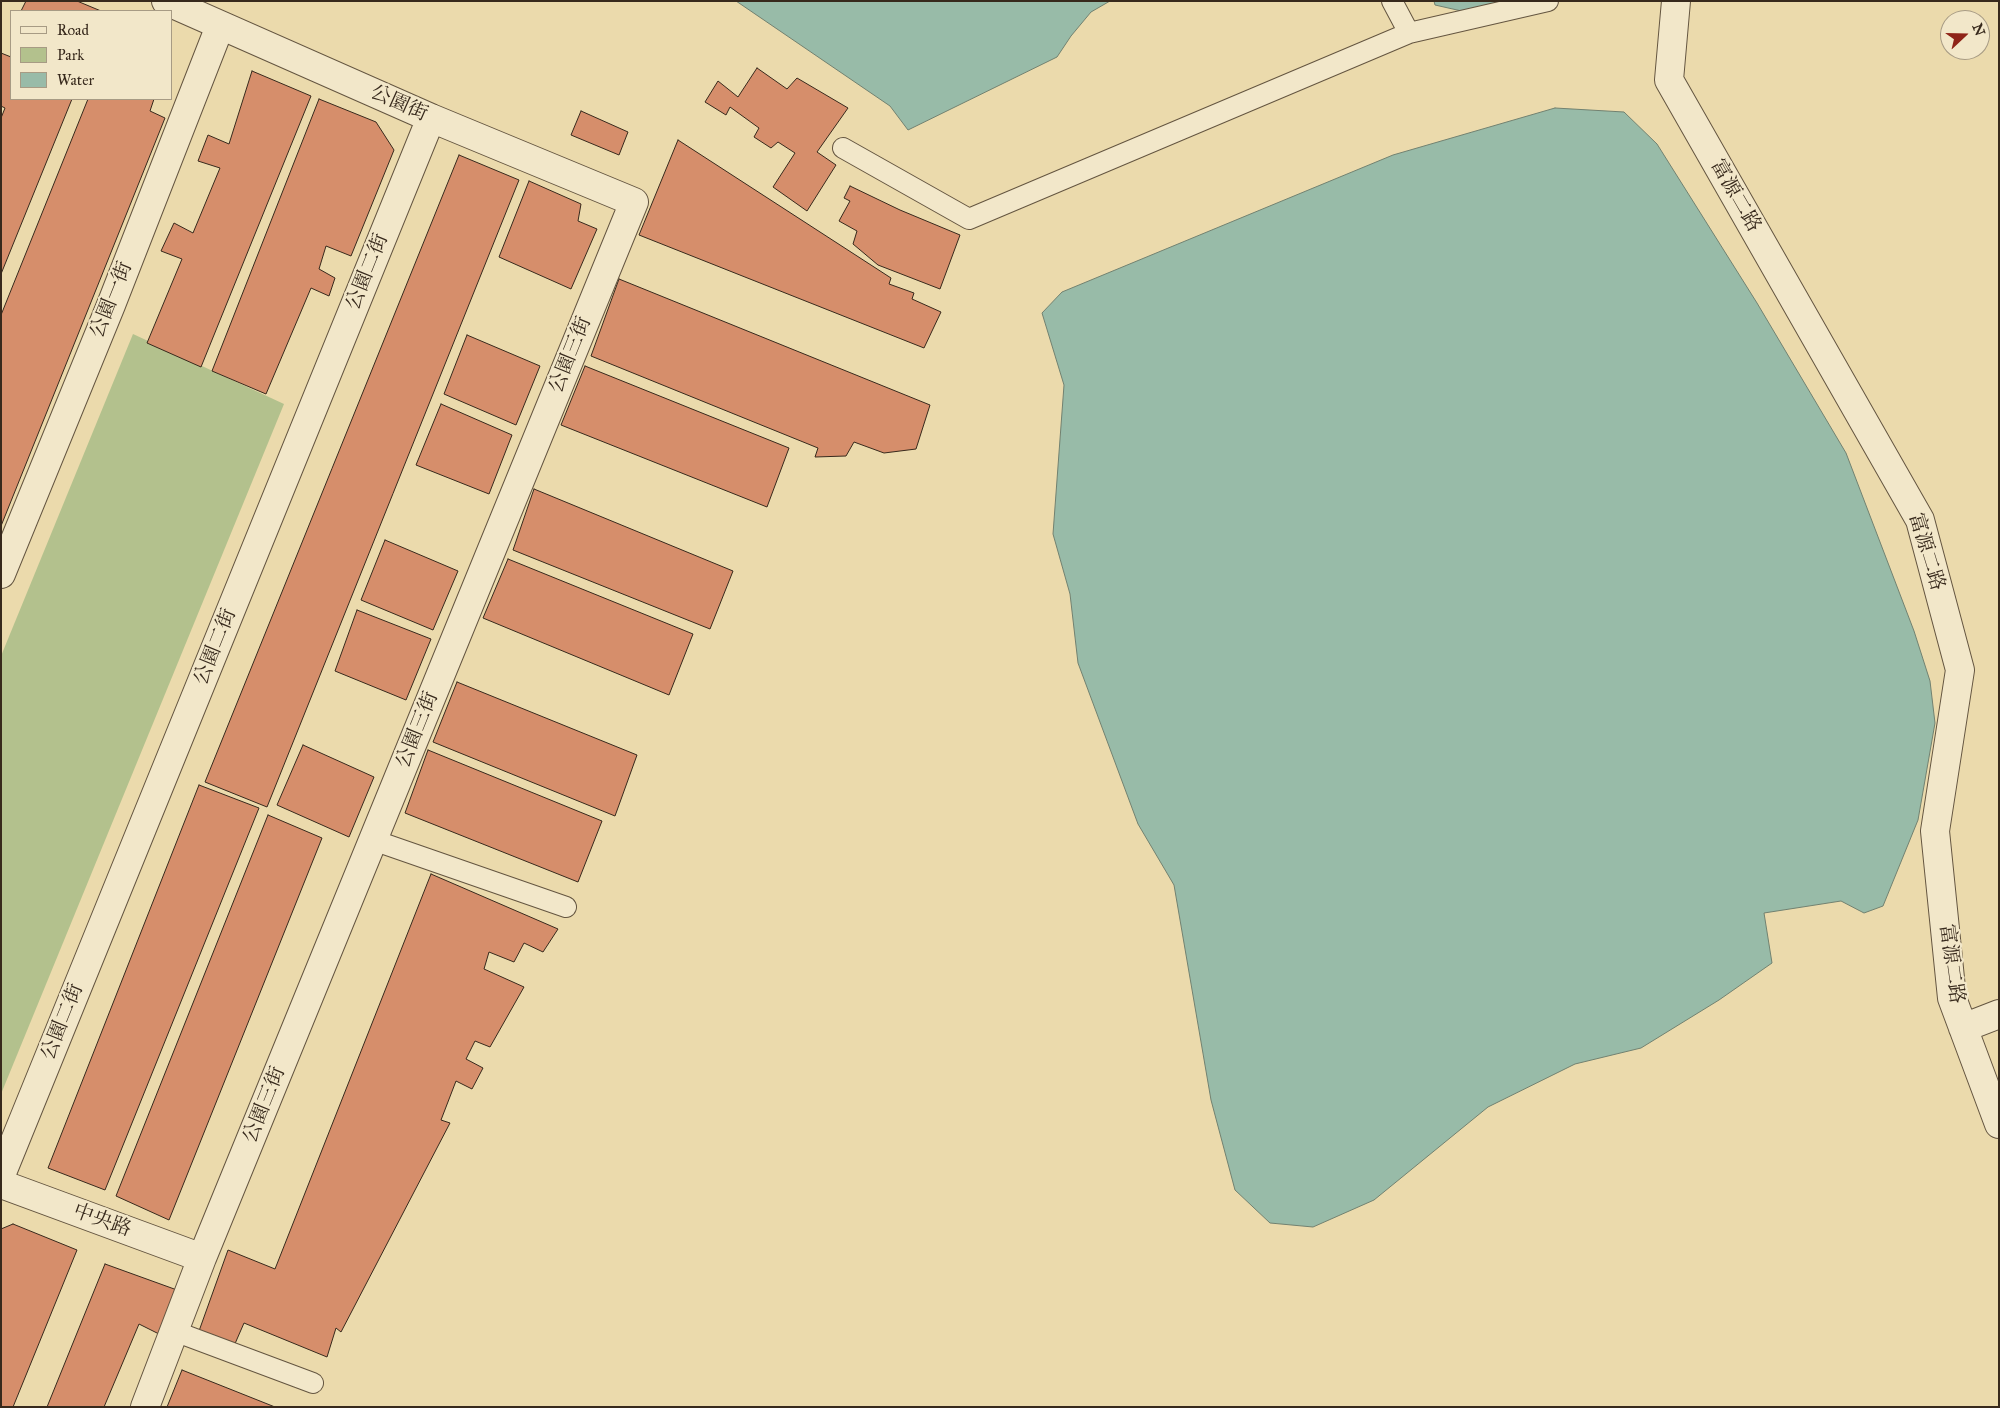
<!DOCTYPE html>
<meta charset="utf-8">
<style>
body{margin:0}
#map{position:relative;width:2000px;height:1408px;overflow:hidden;background:#ebdaac;font-family:"IM FELL Great Primer",serif}
canvas{display:block}
.frame{position:absolute;inset:0;border:2px solid #37291c;pointer-events:none}
.legend{position:absolute;left:10px;top:10px;width:162px;height:90px;box-sizing:border-box;background:#f2e7c9;border:1px solid #a79b84;margin:0;padding:6px 9px;list-style:none;font-size:15px;color:#37291c}
.legend li{display:flex;align-items:center;gap:10px;height:25px}
.legend b{width:25px;border:1px solid #a79b84}
.north{position:absolute;left:1940px;top:10px;width:50px;height:50px;box-sizing:border-box;background:#f2e7c9;border:1px solid #a79b84;border-radius:50%;rotate:69deg;font-size:14px;font-weight:700;line-height:20px;text-align:center;color:#37291c}
.north::after{content:'';display:block;margin:auto;width:18px;height:22px;background:#8f2418;clip-path:polygon(50% 0,100% 100%,50% 72%,0 100%)}
</style>
<div id="map">
<canvas width="2000" height="1408"></canvas>
<div class="frame"></div>
<ul class="legend">
<li><b style="height:6px;background:#f2e7c9"></b>Road</li>
<li><b style="height:14px;background:#b3c18d"></b>Park</li>
<li><b style="height:14px;background:#98bba8"></b>Water</li>
</ul>
<div class="north">N</div>
</div>
<script>
const ctx = document.querySelector('canvas').getContext('2d');
ctx.lineJoin = 'round';
function paint(path, color) { ctx.fillStyle = color; ctx.fill(path, 'evenodd'); }
const toPath = rows => new Path2D(rows.map(r => 'M' + r).join(''));
function stroke(path, color, width, dash) { ctx.strokeStyle = color; ctx.lineWidth = width; ctx.lineCap = dash ? 'butt' : 'round'; ctx.setLineDash(dash || []); ctx.stroke(path); }
function drawText(font, color, halo, rows, align = 'center') {
  ctx.font = font + ' "IM FELL Great Primer","Noto Serif TC",serif'; ctx.lineWidth = 4.5; ctx.setLineDash([]); ctx.textBaseline = 'middle'; ctx.strokeStyle = halo; ctx.fillStyle = color; for (const [text, x, y, turn = 0] of rows) {
    ctx.save(); ctx.translate(x, y); ctx.rotate((+turn || 0) * Math.PI / 180); ctx.textAlign = isNaN(turn) ? turn : align; if (halo) ctx.strokeText(text, 0, 0); ctx.fillText(text, 0, 0); ctx.restore();
  }
}
paint(toPath([
 [133,334,284,404,1,1094,1,656]
]), '#b3c18d');
const water = toPath([
 [736,1,1110,1,1091,12,1071,36,1057,57,908,130,890,106,736,1],
 [1434,1,1552,1,1497,19,1435,5,1434,1],
 [1555,108,1624,112,1657,144,1757,303,1846,453,1914,631,1930,681,1935,723,1918,820,1883,906,1864,913,1841,901,1764,913,1772,963,1719,1000,1641,1048,1575,1064,1488,1107,1374,1200,1313,1227,1270,1223,1235,1190,1211,1100,1174,885,1138,824,1078,663,1070,594,1053,534,1064,385,1042,313,1062,292,1393,155,1555,108]
]);
paint(water, '#98bba8');
stroke(water, '#718170', 1);
const building = toPath([
 [26,1,77,1,101,11,21,11,26,1],
 [1,53,11,57,11,99,72,99,1,274,1,118,5,108,1,106,1,53],
 [757,68,787,89,797,78,848,108,817,152,836,165,807,211,773,187,795,153,778,142,771,148,754,137,759,128,730,107,726,115,705,102,718,81,738,97,757,68],
 [252,71,311,96,201,367,147,343,182,259,161,251,174,223,193,233,220,168,198,161,208,135,229,144,252,71],
 [88,99,154,99,150,111,165,118,1,526,1,315,88,99],
 [319,99,376,122,394,150,351,256,326,246,319,269,335,278,329,296,311,288,266,394,212,371,319,99],
 [581,111,628,132,619,155,571,135,581,111],
 [678,140,891,278,889,284,914,293,912,299,941,312,924,348,639,235,678,140],
 [459,155,519,180,267,807,205,782,459,155],
 [529,181,581,204,578,221,597,229,571,289,499,257,529,181],
 [850,186,900,210,960,235,940,289,878,265,853,244,857,231,839,221,850,201,844,198,850,186],
 [619,279,930,405,916,449,884,453,854,442,846,456,815,457,818,448,591,356,619,279],
 [467,335,540,366,516,425,444,394,467,335],
 [585,366,789,448,767,507,561,425,585,366],
 [441,404,512,435,489,494,416,465,441,404],
 [534,489,733,571,710,629,513,550,534,489],
 [385,540,458,571,433,630,361,600,385,540],
 [508,559,693,634,669,695,483,618,508,559],
 [357,610,431,639,406,700,335,671,357,610],
 [457,682,637,755,615,816,433,742,457,682],
 [303,745,374,777,349,837,277,805,303,745],
 [428,750,602,821,578,882,405,813,428,750],
 [199,785,259,808,105,1190,48,1168,199,785],
 [268,815,322,838,169,1220,116,1196,268,815],
 [431,874,558,929,543,952,524,943,514,962,489,952,484,969,524,987,490,1047,475,1041,466,1059,483,1068,472,1089,456,1081,441,1120,450,1123,341,1332,336,1328,327,1357,244,1323,234,1346,199,1331,228,1250,275,1269,431,874],
 [13,1224,77,1250,13,1407,1,1407,1,1229,13,1224],
 [105,1264,177,1290,161,1335,139,1324,104,1407,47,1407,105,1264],
 [182,1370,275,1407,167,1407,182,1370]
]);
paint(building, '#d68e6b');
stroke(building, '#37291c', 1);
const service = toPath([
 [1392,1,1409,33],
 [843,148,969,219,1409,33,1548,1],
 [373,840,566,907],
 [174,1331,313,1383]
]);
const minor = toPath([
 [1676,1,1669,80,1920,520,1960,670,1935,831,1952,998,1999,1124],
 [1,574,111,305,220,26],
 [1963,1028,1999,1014],
 [1,1175,431,118],
 [1,1184,202,1258],
 [145,1407,202,1258,634,202,431,118,166,1]
]);
stroke(service, '#645540', 22);
stroke(minor, '#645540', 30);
stroke(service, '#f2e7c9', 20);
stroke(minor, '#f2e7c9', 28);
drawText('20px', '#37291c', '#f2e7c9', [
 ["公園街",399,104,24],
 ["富源二路",1735,196,60],
 ["公園二街",368,272,-68],
 ["公園一街",112,300,-68],
 ["公園三街",571,355,-68],
 ["富源二路",1926,552,73],
 ["公園二街",216,647,-68],
 ["公園三街",418,730,-68],
 ["富源二路",1951,964,82],
 ["公園二街",63,1022,-68],
 ["公園三街",265,1105,-68],
 ["中央路",102,1221,20]
]);
</script>
